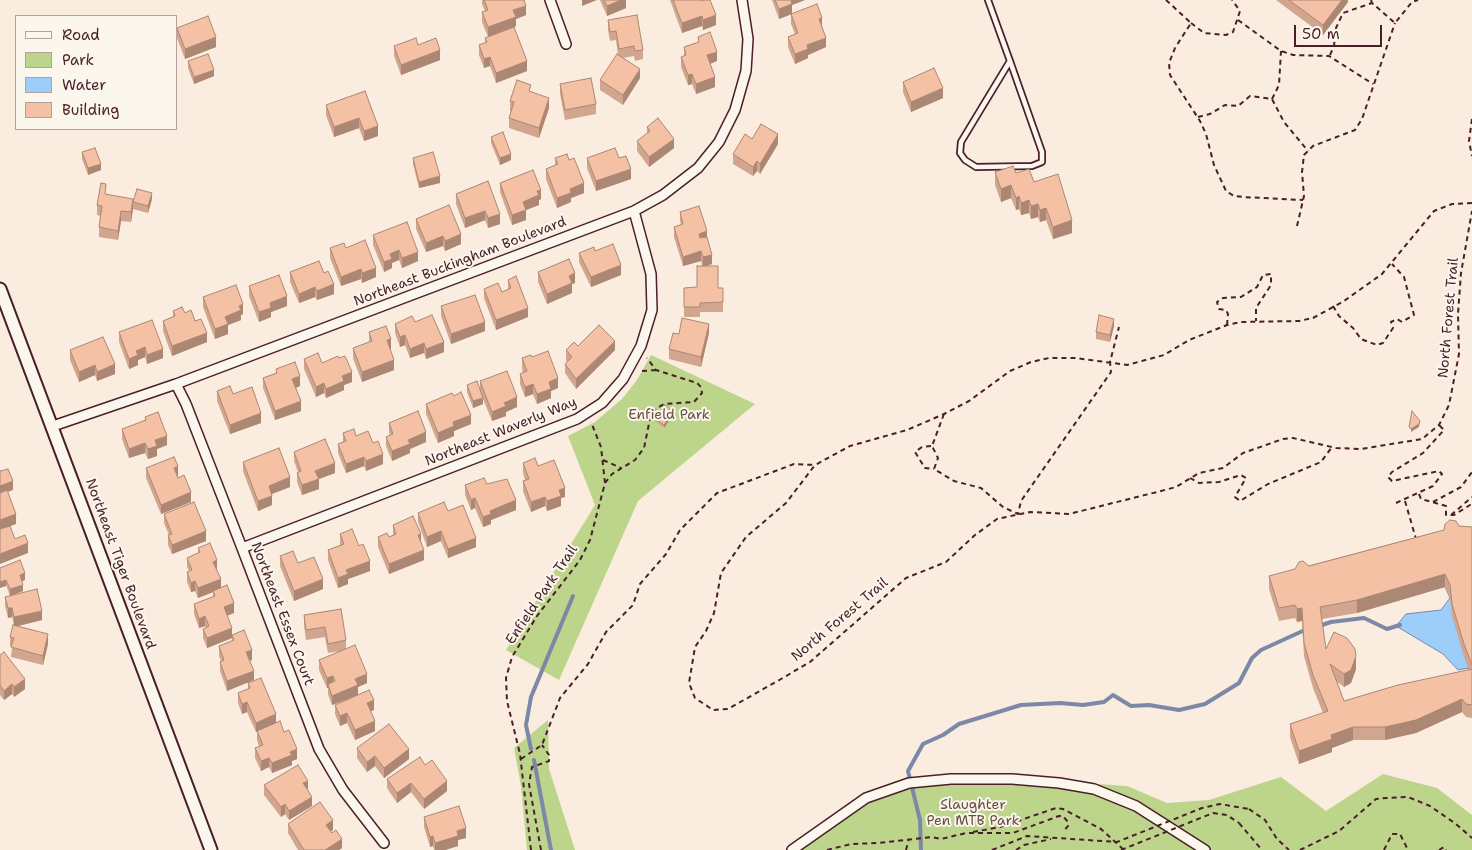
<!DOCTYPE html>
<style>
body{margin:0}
#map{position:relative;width:1472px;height:850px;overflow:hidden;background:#faecde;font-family:"Shantell Sans",sans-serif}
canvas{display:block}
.legend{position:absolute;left:15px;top:15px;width:162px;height:115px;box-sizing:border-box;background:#fbf7ec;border:1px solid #b4a19f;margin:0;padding:6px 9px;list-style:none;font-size:15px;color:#4a1f2b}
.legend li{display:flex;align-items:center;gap:10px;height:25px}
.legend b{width:25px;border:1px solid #b4a19f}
.scale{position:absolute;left:1294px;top:25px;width:88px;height:22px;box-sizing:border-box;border:2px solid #4a1f2b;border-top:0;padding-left:6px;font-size:15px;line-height:18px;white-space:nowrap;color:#4a1f2b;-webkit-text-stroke:4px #fbf7ec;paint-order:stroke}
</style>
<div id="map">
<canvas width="1472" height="850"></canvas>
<ul class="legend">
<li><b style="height:6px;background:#fbf7ec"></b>Road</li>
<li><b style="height:14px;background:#bdd48b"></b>Park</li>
<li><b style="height:14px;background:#9ccef9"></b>Water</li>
<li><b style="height:14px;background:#f4c1a5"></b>Building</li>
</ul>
<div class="scale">50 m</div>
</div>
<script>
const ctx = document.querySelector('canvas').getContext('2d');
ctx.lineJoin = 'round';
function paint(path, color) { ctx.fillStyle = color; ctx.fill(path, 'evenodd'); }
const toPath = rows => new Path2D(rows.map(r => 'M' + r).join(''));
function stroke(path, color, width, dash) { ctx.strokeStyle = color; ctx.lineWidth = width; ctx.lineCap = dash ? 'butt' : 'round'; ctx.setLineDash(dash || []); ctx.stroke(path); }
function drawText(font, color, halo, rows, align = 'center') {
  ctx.font = font + ' "Shantell Sans",sans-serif'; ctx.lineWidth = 4; ctx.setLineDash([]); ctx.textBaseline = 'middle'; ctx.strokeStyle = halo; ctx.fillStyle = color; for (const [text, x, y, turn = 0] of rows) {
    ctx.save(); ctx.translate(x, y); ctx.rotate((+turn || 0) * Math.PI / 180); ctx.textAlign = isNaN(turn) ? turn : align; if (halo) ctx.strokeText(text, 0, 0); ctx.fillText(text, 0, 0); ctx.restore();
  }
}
paint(toPath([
 [651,355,755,404,638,501,559,680,506,650,595,505,568,436,595,422,622,399,637,380],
 [548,720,549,769,575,850,527,850,521,786,514,748],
 [1383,774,1437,788,1472,815,1472,850,791,850,880,793,967,775,1127,786,1167,803,1209,800,1281,777,1326,811]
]), '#bdd48b');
const water = toPath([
 [1472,579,1472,677,1468,668,1458,670,1443,654,1396,626,1406,614,1441,610,1450,598,1445,587,1472,579]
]);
paint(water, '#9ccef9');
stroke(water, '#7b88a7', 1);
stroke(toPath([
 [1319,626,1331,622,1364,618,1387,629,1400,625],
 [531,749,526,725,531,697,573,596],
 [534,760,551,850],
 [921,850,920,820,908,771,923,744,943,735,959,724,1021,705,1060,703,1083,705,1104,702,1113,695,1131,706,1149,705,1179,710,1205,704,1239,683,1252,658,1261,650,1307,629]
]), '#7b88a7', 4);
const service = toPath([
 [988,0,1010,61,1042,152,1042,162,1032,166,976,167,965,160,960,153,961,142,1010,61]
]);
const minor = toPath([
 [550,0,566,44],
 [176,384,186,404,242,548,319,749,343,790,384,843],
 [53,426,176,384,634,211,663,195,698,168,719,142,735,110,746,71,748,39,742,0],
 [242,548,577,419,602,403,623,379,641,346,652,310,651,274,634,211],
 [792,850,866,798,909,783,951,779,1012,779,1059,783,1094,789,1136,806,1205,850]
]);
const tertiary = toPath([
 [0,289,211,850]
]);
stroke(service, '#4a1f2b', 8);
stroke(minor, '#4a1f2b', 12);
stroke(tertiary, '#4a1f2b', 15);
stroke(toPath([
 [1166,0,1191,23,1175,48,1169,63,1170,75,1200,121,1206,134,1214,165,1226,191,1234,196,1243,197,1303,200],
 [1371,0,1372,3,1395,23,1412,2,1418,0],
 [1238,20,1281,51,1293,55,1329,56,1373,84],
 [1191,23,1204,33,1226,35,1233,32,1240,11,1232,0],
 [1330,55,1334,46,1336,28,1343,13,1372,3],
 [1272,99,1279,85,1281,51],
 [1198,117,1210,114,1225,105,1238,106,1250,96,1272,99,1284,122,1308,151],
 [1472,119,1469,141,1472,156],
 [1472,203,1452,204,1434,211,1382,274,1344,301,1313,318,1299,321,1241,322,1227,325,1189,340,1164,355,1127,365,1076,358,1049,358,1031,362,1010,371,969,401,944,414,907,430,850,446,815,465,786,503,746,537,721,573,714,613,706,631,695,647,689,683,695,698,713,710,728,709,781,679,810,662,906,578,946,562,975,535,997,519,1030,512,1069,514,1157,492,1176,487,1199,473,1223,468,1243,453,1283,439,1293,438,1336,448,1361,449,1422,439,1439,425,1449,405,1459,354,1458,314,1461,273,1472,211],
 [1297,226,1304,196,1302,172,1304,155,1313,146,1355,130,1362,119,1395,23],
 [1333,306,1339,316,1353,328,1361,339,1377,345,1383,343,1393,328,1391,322,1397,319,1402,322,1414,315,1404,277,1392,264],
 [1227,325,1228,314,1226,310,1219,309,1217,302,1223,298,1241,297,1257,287,1263,275,1271,274,1271,285,1256,308,1256,321],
 [642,371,656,370],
 [944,414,932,446,938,458,934,469,954,481,981,488,1003,507,1018,514,1021,501,1111,372,1110,362,1119,327],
 [931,446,922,447,915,452,925,468,934,469],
 [603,460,621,468],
 [1190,478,1199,483,1219,482,1241,475,1246,478,1235,497,1240,501,1268,484,1321,462,1332,447],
 [605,483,612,474,635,460,644,448,651,414,657,408,664,404,694,402,702,393,701,387,697,383,656,370,647,358],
 [1419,494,1421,499,1446,506,1446,515,1454,515,1470,505,1472,508],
 [1405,501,1416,539],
 [1433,502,1461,487,1472,472],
 [1396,503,1433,486,1442,474,1439,471,1392,481,1388,477,1392,472,1423,453,1444,430,1439,425],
 [1451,515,1472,497],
 [521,759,542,745,560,698,588,664,606,632,633,605,640,584,666,554,680,530,717,493,794,464,815,465],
 [1249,809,1265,820,1277,839,1289,850],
 [1239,823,1262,850],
 [973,832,1000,827,1056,808,1063,809,1101,829,1124,850],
 [531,850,520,754,507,701,506,678,512,657,537,616,580,560,590,540,605,483,601,447,591,422],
 [541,850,529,784,532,767,549,761,549,755,542,745],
 [827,850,851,844,878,843,932,837,941,839,966,833,1013,833,1059,816,1063,816,1068,822,1068,826,1063,832],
 [906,850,909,839],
 [1016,850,1024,845,1051,839],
 [1300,850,1339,831,1376,799,1386,798,1408,797,1430,806,1456,824,1472,838],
 [1384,850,1392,834,1400,834,1408,850],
 [1439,850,1444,847,1446,850]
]), '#4a1f2b', 2, [5, 4]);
stroke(service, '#fbf7ec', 4.5);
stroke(minor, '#fbf7ec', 9);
stroke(tertiary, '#fbf7ec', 11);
stroke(toPath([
 [992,850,1027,836,1117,842,1202,808,1220,804,1249,809],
 [1121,850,1213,813,1227,815,1239,823]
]), '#4a1f2b', 2, [5, 4]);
paint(toPath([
 [482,0,524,0,526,15,516,19,516,26,514,27,527,71,496,83,490,66,484,68,479,55,479,45,485,43,485,38,488,37,482,22,482,12,485,11,482,4],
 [600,0,626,0,626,8,607,16],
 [670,0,701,0,716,25,703,30,702,26,682,33],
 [772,0,805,0,792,5,792,14,822,27,826,47,808,55,808,58,795,64,788,47,788,37,795,34,791,24,791,14,779,19],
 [1276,0,1348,0,1348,2,1323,35],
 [608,20,643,50,643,59,635,61,634,56,623,58,640,78,623,105,600,90,600,80,618,55,616,40,610,41,608,30],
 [177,28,216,47,185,59,177,38],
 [698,37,717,61,710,64,715,87,696,94,692,84,688,85,681,67,681,57,684,56,684,47,698,42],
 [394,46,440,60,401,75,394,56],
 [188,61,214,76,194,84,188,68],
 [903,82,943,98,911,112,903,92],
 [560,84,596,104,596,114,565,120,560,94],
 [531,92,549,108,539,138,509,128,509,118,512,111,510,111,510,101],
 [326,105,378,126,378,136,364,141,359,128,334,137,326,115],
 [647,127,674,148,649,167,637,151,637,141,647,134],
 [491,137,511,160,500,165,491,143],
 [752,139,778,144,760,174,757,171,753,176,733,164,733,154],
 [82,152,101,170,88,175,82,159],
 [413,158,440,183,419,188,413,164],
 [555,158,569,160,584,193,571,198,571,202,557,208,546,179,546,169,555,165],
 [587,158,631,179,596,191,587,168],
 [995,172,1016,173,1034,182,1072,233,1053,239,1046,220,1040,222,1038,217,1031,219,1029,213,1021,215,1019,209,1016,210,1011,198,1001,202,995,185],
 [488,181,500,224,488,228,485,220,465,228,456,204,456,194],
 [500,183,541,199,539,200,539,205,526,210,526,220,512,225,500,192],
 [106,194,133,202,152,199,148,213,133,209,131,222,121,221,118,240,99,237,99,227,101,216,97,215,97,205],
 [680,212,707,237,712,264,707,266,718,288,723,288,723,312,700,312,700,317,684,317,684,288,697,287,702,266,701,261,683,266,674,237,674,227,681,225,680,221],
 [416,219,461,244,445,251,443,246,426,252,416,229],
 [373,235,418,261,402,268,399,260,392,263,392,268,384,272,373,245],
 [330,248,346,248,376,277,362,283,361,279,341,286,330,258],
 [579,253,621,275,591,287,579,262],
 [290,272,324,273,334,294,317,300,315,297,299,303,290,282],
 [538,272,575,283,572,284,572,293,547,304,538,282],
 [508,280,528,317,496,330,484,298,484,289,502,292,508,290],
 [249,286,287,306,271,312,271,317,259,322,249,296],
 [203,297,243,314,241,315,241,320,228,325,228,334,215,339,203,307],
 [441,306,485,331,451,344,441,316],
 [173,311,185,313,195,321,207,342,172,356,163,331,163,321,173,317],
 [415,322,444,352,426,359,424,353,410,358,405,345,400,347,395,333,395,324],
 [1114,326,1110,342,1096,339,1096,332],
 [119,332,163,358,147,364,145,357,138,360,138,365,129,369,119,342],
 [369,332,391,349,390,349,394,370,362,382,353,358,353,348,369,342],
 [709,333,701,367,669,359,669,349,679,334],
 [578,346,615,350,576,389,565,373,565,364,567,362,566,360,566,350],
 [70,350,115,374,97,381,95,375,79,382,70,360],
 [532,357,558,388,551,391,551,398,537,404,533,394,525,397,520,384,520,374,523,373,522,368,522,358],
 [304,359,322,363,352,382,344,385,344,390,326,398,324,393,316,397,304,369],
 [276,369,300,386,296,388,301,411,275,420,263,388,263,378,276,373],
 [480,381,517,407,506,412,506,416,492,421,483,399,483,404,473,408,467,392,467,385,480,390],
 [217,391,261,423,230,434,217,401],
 [426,404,471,424,454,431,454,436,438,443,426,414],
 [673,415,664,428,655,421,655,418],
 [145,417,167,445,157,449,157,456,148,459,145,453,129,458,122,439,122,429,145,421],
 [389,423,426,442,410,449,410,453,392,461,386,446,386,437,390,435,389,433],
 [343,433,356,436,373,443,383,464,366,471,364,466,346,473,338,453,338,444,343,442],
 [294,452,335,473,319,479,319,489,302,495,297,482,297,473,298,472,294,461],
 [243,462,290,487,272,494,272,505,258,511,243,471],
 [523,463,538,466,565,497,561,498,561,506,547,511,545,506,531,512,523,491,523,481,525,480,523,473],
 [146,468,178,476,177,476,191,502,161,514,146,478],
 [487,484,516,510,491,520,491,524,483,527,475,508,471,510,465,495,465,485],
 [448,511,476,547,448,558,441,541,427,547,418,522,418,513],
 [164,514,206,541,172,554,168,545,168,535,169,535,164,523],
 [393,525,421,542,424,560,389,574,378,547,378,537,389,537,393,535],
 [1459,526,1472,527,1472,718,1466,717,1462,712,1416,733,1385,740,1353,740,1332,748,1332,752,1299,764,1290,737,1290,724,1323,713,1313,688,1304,656,1302,621,1297,622,1295,618,1279,621,1269,589,1269,576],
 [1445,587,1450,598,1452,616,1464,657,1469,670,1344,701,1337,682,1344,687,1351,683,1356,669,1326,649,1322,619,1357,613],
 [340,534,359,546,370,571,348,579,348,584,338,588,328,560,328,550,340,545],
 [198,548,217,570,221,588,234,613,227,615,232,638,207,648,203,638,203,629,206,628,205,626,199,628,194,614,194,604,213,597,213,592,198,598,195,591,191,592,187,582,187,572,189,571,187,567,187,558,198,553],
 [280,556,298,563,323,589,294,601,280,566],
 [0,568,25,580,22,581,23,591,12,595,42,620,17,626,48,644,43,665,11,657,12,647,10,646,10,637,14,625,12,617,8,618,5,606,5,597,10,596],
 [341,609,346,640,346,649,367,683,358,687,358,695,374,710,370,711,375,731,355,740,347,723,340,726,335,714,335,705,351,697,332,705,328,694,328,688,327,688,319,670,319,660,341,651,328,653,325,637,306,640,304,625,304,615],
 [232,635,252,660,250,661,227,691,220,671,220,662,221,661,219,656,219,646,232,641],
 [0,655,25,689,14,697,12,694,4,700,0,695],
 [248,683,276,722,297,759,292,761,292,765,272,773,269,767,261,771,255,758,255,748,259,746,257,740,257,732,256,732,247,712,242,714,238,703,238,693,248,689],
 [357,748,409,759,384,778,375,766,367,772,357,758],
 [425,765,447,791,424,809,411,792,397,803,387,788,387,779],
 [264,785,308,790,312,806,289,820,285,814,281,817,264,795],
 [424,817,466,838,458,840,458,846,445,850,434,850,433,846,430,847,424,827],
 [288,824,333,830,331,831,342,848,339,850,298,850,288,833]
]), '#d2a68e');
paint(toPath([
 [582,0,597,0,582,6],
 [621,0,626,0,626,8,607,16,607,6],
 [789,0,805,0,792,5,792,14,779,19,779,9],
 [1342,0,1348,0,1348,2,1323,35,1323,25],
 [526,6,526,15,516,19,516,26,488,37,488,27,513,10],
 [716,15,716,25,703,30,703,20],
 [702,16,702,26,682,33,682,23],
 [822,18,822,28,819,19],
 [216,37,216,47,185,59,185,49],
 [826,38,826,47,808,55,808,58,795,64,795,54,807,45],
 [440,50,440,60,401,75,401,65],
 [717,52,717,61,707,65,707,55],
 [490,57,490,66,484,68,484,59],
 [527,61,527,71,496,83,496,73],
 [640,69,640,78,623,105,623,95],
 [214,70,214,76,194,84,194,77],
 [692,74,692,84,688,85,688,75],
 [715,77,715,87,696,94,696,84],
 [943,88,943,98,911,112,911,102],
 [549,98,549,108,539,138,539,128],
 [359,118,359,128,334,137,334,127],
 [378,126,378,136,364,141,364,131],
 [778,134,778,144,760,174,760,164],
 [674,139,674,148,649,167,649,157],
 [511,154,511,160,500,165,500,158],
 [757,161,757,171,753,176,753,167],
 [101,164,101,170,88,175,88,168],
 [631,169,631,179,596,191,596,181],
 [440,176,440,183,419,188,419,182],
 [584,183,584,193,571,198,571,202,557,208,557,198,570,189],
 [1011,185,1011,198,1001,202,1001,189],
 [541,190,541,199,539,200,539,205,526,210,526,220,512,225,512,215,523,202,537,191],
 [152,193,152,199,148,213,148,206],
 [1019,196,1019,209,1016,210,1016,198],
 [133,199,133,209,131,222,131,212],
 [1029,200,1029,213,1021,215,1021,203],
 [1038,204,1038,217,1031,219,1031,206],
 [1046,208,1046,220,1040,222,1040,210],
 [121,211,121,221,118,240,118,231],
 [485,211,485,220,465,228,465,218],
 [500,214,500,224,488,228,488,218],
 [1072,220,1072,233,1053,239,1053,227],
 [707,231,707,241,699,243,699,234],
 [461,234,461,244,445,251,445,241],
 [443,236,443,246,426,252,426,243],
 [399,250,399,260,392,263,392,268,384,272,384,262,390,254],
 [701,251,701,261,683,266,683,257],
 [418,252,418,261,402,268,402,258],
 [712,255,712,264,703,267,703,257],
 [621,265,621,275,591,287,591,277],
 [376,268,376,277,362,283,362,273],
 [361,269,361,279,341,286,341,277],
 [575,273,575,283,572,284,572,293,547,304,547,294,569,276],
 [334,284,334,294,317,300,317,291],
 [315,287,315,297,299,303,299,294],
 [287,296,287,306,271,312,271,317,259,322,259,312,270,303],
 [243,304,243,314,241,315,241,320,228,325,228,334,215,339,215,329,225,317,239,306],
 [528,308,528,317,496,330,496,320],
 [1114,319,1114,326,1110,342,1110,335],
 [485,322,485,331,451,344,451,334],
 [709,324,709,333,701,367,701,357],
 [207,333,207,342,172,356,172,346],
 [405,335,405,345,400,347,400,337],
 [391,339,391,349,387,350,387,340],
 [615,341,615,350,576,389,576,379],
 [444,342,444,352,426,359,426,349],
 [424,343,424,353,410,358,410,349],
 [145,347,145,357,138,360,138,365,129,369,129,359,136,351],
 [163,349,163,358,147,364,147,355],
 [394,360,394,370,362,382,362,372],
 [115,364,115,374,97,381,97,372],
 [95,365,95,375,79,382,79,372],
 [352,372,352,382,344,385,344,390,326,398,326,389,342,376],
 [300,376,300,386,292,389,292,379],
 [558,378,558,388,551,391,551,398,537,404,537,394,549,382],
 [324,383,324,393,316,397,316,387],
 [533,384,533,394,525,397,525,387],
 [517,397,517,407,506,412,506,416,492,421,492,412,504,403],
 [483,398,483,404,473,408,473,401],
 [301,401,301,411,275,420,275,411],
 [673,412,673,415,664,428,664,425],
 [261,413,261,423,230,434,230,425],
 [471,415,471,424,454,431,454,436,438,443,438,433,453,422],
 [1420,421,1419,427,1411,432,1411,429],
 [426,432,426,442,410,449,410,453,392,461,392,451,408,440],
 [167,436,167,445,157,449,157,456,148,459,148,449,155,440],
 [145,443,145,453,129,458,129,449],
 [383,454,383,464,366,471,366,461],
 [364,457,364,466,346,473,346,464],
 [335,463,335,473,319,479,319,489,302,495,302,485,315,471],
 [178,466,178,476,174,478,174,468],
 [290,477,290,487,269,495,269,486],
 [13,481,13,490,0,495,0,486],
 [565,488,565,497,561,498,561,506,547,511,547,501,559,490],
 [191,492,191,502,161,514,161,505],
 [272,496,272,505,258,511,258,501],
 [545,497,545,506,531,512,531,502],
 [475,498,475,508,471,510,471,500],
 [516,500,516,510,491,520,491,524,483,527,483,517,490,511],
 [16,514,16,524,0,530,0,520],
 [206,531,206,541,172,554,172,545],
 [441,531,441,541,427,547,427,537],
 [421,534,421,543,418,535],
 [476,538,476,547,448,558,448,549],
 [28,543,28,553,0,564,0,554],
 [424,550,424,560,389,574,389,564],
 [217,560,217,570,213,571,213,562],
 [370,561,370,571,348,579,348,584,338,588,338,578,346,570],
 [25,573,25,580,20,582,20,575],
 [1445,574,1445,587,1357,613,1357,600],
 [221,579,221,589,198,598,198,588],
 [323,579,323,589,294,601,294,591],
 [6,580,6,586,0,588,0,582],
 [195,581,195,591,191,592,191,583],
 [23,585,23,591,10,596,10,589],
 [234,603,234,613,224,617,224,607],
 [8,608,12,608,12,617,8,618],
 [1302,608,1302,621,1297,622,1297,609],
 [42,611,42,620,14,627,14,617],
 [205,616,205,626,199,628,199,619],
 [232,628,232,638,207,648,207,638],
 [48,634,48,644,43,665,43,656],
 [252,650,252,660,246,662,246,652],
 [1356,656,1356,669,1351,683,1344,687,1344,674],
 [254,671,254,680,227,691,227,681],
 [367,674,367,683,358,687,358,695,332,705,332,696,355,679],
 [333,676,333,686,328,684,328,688,327,688,327,678],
 [25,679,25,689,14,697,14,687],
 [12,684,12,694,4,700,4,691],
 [1462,699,1462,712,1416,733,1385,740,1385,727],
 [374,700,374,710,367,713,367,703],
 [247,702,247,712,242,714,242,704],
 [347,713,347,723,340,726,340,716],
 [276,714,276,724,256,732,256,723],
 [375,721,375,731,355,740,355,730],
 [1353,727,1353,740,1332,748,1332,752,1299,764,1299,751,1331,735],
 [297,749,297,759,292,761,292,765,272,773,272,763,290,752],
 [409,749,409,759,384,778,384,768],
 [375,756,375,766,367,772,367,762],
 [269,758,269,767,261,771,261,761],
 [308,781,308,790,303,783],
 [447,781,447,791,424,809,424,799],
 [411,783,411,792,397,803,397,793],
 [312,797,312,806,289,820,289,811],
 [285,804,285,814,281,817,281,807],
 [333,820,333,830,326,834,326,825],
 [466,828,466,838,458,840,458,846,445,850,435,850,435,843,457,831],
 [433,836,433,846,430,847,430,837],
 [342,839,342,848,339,850,325,850]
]), '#ab8774');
const building = toPath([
 [484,0,524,0,526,6,513,10,516,17,488,27,482,12,488,10,484,0],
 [604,0,621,0,607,6,604,0],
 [673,0,701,0,702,1,705,0,710,0,716,15,703,20,702,16,682,23,673,0],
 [775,0,791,0,792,4,779,9,775,0],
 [1289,0,1342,0,1323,25,1289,0],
 [817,4,822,18,819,19,826,38,807,45,808,49,795,54,788,37,798,33,791,14,817,4],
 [637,15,643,50,635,51,634,46,619,49,616,31,610,32,608,20,637,15],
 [208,16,216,37,185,49,177,28,208,16],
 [514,27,527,61,496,73,490,57,484,59,479,45,487,42,485,38,514,27],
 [710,32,717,52,707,55,715,77,696,84,692,74,688,75,681,57,686,55,684,47,699,42,698,37,710,32],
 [416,38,418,45,436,38,440,50,401,65,394,46,416,38],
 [208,54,214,70,194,77,188,61,208,54],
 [617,54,640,69,623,95,600,80,617,54],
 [934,68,943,88,911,102,903,82,934,68],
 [591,78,596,104,565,110,560,84,591,78],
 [517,80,531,85,529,91,549,98,539,128,509,118,514,102,510,101,517,80],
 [365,91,378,126,364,131,359,118,334,127,326,105,365,91],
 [658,118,674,139,649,157,637,141,650,131,647,127,658,118],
 [761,124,778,134,760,164,757,161,753,167,733,154,745,134,752,139,761,124],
 [503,132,511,154,500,158,491,137,503,132],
 [95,148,101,164,88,168,82,152,95,148],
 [615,148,619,158,626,156,631,169,596,181,587,158,615,148],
 [433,152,440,176,419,182,413,158,433,152],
 [567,154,569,160,574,158,584,183,570,189,571,193,557,198,546,169,558,164,555,158,567,154],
 [1013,166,1016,173,1029,169,1034,182,1058,174,1072,220,1053,227,1046,208,1040,210,1038,204,1031,206,1029,200,1021,203,1019,196,1016,198,1011,185,1001,189,995,172,1013,166],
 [533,170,541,190,537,191,539,195,523,202,526,210,512,215,500,183,533,170],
 [488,181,500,214,488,218,485,211,465,218,456,194,488,181],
 [101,183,106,184,105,194,133,199,131,212,121,211,118,231,99,227,102,206,97,205,101,183],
 [137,189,152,193,148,206,133,202,137,189],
 [449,205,461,234,445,241,443,236,426,243,416,219,449,205],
 [699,206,707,231,699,234,700,238,707,237,712,255,703,257,701,251,683,257,674,227,683,224,680,212,699,206],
 [407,222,418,252,402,258,399,250,390,254,392,259,384,262,373,235,407,222],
 [365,240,376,268,362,273,361,269,341,277,330,248,344,243,346,248,365,240],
 [613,244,621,265,591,277,579,253,594,247,595,251,613,244],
 [569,259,575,273,569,276,572,283,547,294,538,272,569,259],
 [319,261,324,273,328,271,334,284,317,291,315,287,299,294,290,272,319,261],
 [697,266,718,266,718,288,723,288,723,302,700,303,700,307,684,307,684,288,697,287,697,266],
 [279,275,287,296,270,303,271,308,259,312,249,286,279,275],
 [516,276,528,308,496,320,484,289,498,283,502,292,511,288,508,280,516,276],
 [236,285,243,304,239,306,241,310,225,317,228,324,215,329,203,297,236,285],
 [475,295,485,322,451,334,441,306,475,295],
 [182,307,185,313,191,310,195,321,201,319,207,333,172,346,163,321,175,316,173,311,182,307],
 [432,315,444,342,426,349,424,343,410,349,405,335,400,337,395,324,412,316,415,322,432,315],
 [1099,315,1114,319,1110,335,1096,332,1099,315],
 [682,318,709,324,701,357,669,349,673,333,679,334,682,318],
 [152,320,163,349,147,355,145,347,136,351,138,355,129,359,119,332,152,320],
 [599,325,615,341,576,379,565,364,572,357,566,350,574,342,578,346,599,325],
 [386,326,391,339,387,340,394,360,362,372,353,348,372,341,369,332,386,326],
 [103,337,115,364,97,372,95,365,79,372,70,350,103,337],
 [548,351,558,378,549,382,551,389,537,394,533,384,525,387,520,374,527,371,522,358,531,355,532,357,548,351],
 [318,353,322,363,338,356,339,358,345,356,352,372,342,376,344,381,326,389,324,383,316,387,304,359,318,353],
 [295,362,300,376,292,379,301,401,275,411,263,378,277,373,276,369,295,362],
 [507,371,517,397,504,403,506,406,492,412,480,381,507,371],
 [477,381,483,398,473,401,467,385,477,381],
 [230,386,233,394,252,387,261,413,230,425,217,391,230,386],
 [461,392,471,415,453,422,454,426,438,433,426,404,452,393,454,396,461,392],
 [665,405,673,412,664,425,655,418,665,405],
 [418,411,426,432,408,440,410,444,392,451,386,437,393,434,389,423,418,411],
 [1412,411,1420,421,1419,424,1411,429,1409,427,1412,411],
 [158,412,167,436,155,440,157,446,148,449,145,443,129,449,122,429,146,420,145,417,158,412],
 [354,429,356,436,368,431,373,443,378,441,383,454,366,461,364,457,346,464,338,444,346,441,343,433,354,429],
 [325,439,335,463,315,471,319,479,302,485,297,473,301,471,294,452,325,439],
 [279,448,290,477,269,486,272,496,258,501,243,462,279,448],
 [174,457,178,466,174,468,178,478,184,475,191,492,161,505,146,468,174,457],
 [535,458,538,466,554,460,565,488,559,490,561,496,547,501,545,497,531,502,523,481,529,479,523,463,535,458],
 [8,469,13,481,0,486,0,470,1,471,8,469],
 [484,478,487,484,507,479,516,500,490,511,491,514,483,517,475,498,471,500,465,485,484,478],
 [7,490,16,514,0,520,0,493,7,490],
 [194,502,206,531,172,545,168,535,172,534,164,514,194,502],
 [444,502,448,511,463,505,476,538,448,549,441,531,427,537,418,513,444,502],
 [413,516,421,534,418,535,424,550,389,564,378,537,387,533,389,537,396,534,393,525,413,516],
 [1450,520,1456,521,1459,526,1472,527,1472,665,1464,644,1452,604,1450,585,1445,574,1357,600,1320,607,1326,649,1334,632,1347,638,1355,649,1356,656,1351,670,1344,674,1330,664,1344,701,1398,685,1472,669,1472,705,1466,704,1462,699,1416,720,1385,727,1353,727,1331,735,1332,739,1299,751,1290,724,1328,711,1313,675,1304,643,1302,608,1297,609,1295,605,1279,608,1269,576,1295,569,1299,562,1303,561,1309,566,1444,530,1445,524,1450,520],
 [10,526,15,539,25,535,28,543,0,554,0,529,10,526],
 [352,529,359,546,363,544,370,561,346,570,348,574,338,578,328,550,344,544,340,534,352,529],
 [210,543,217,560,213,562,221,579,198,588,195,581,191,583,187,572,192,570,187,558,200,552,198,548,210,543],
 [293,551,298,563,314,557,323,579,294,591,280,556,293,551],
 [20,560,25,573,20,575,23,585,10,589,6,580,0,582,0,568,20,560],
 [227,585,234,603,224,607,232,628,207,638,203,629,209,626,205,616,199,619,194,604,215,596,213,591,227,585],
 [37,589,42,611,14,617,12,608,8,608,5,597,37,589],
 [341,609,346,640,328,644,325,627,306,630,304,615,341,609],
 [13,625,48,634,43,656,11,647,14,638,10,637,13,625],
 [244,630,252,650,246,652,254,671,227,681,220,662,224,660,219,646,234,640,232,635,244,630],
 [355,645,367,674,355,679,358,685,332,696,328,684,335,681,333,676,327,678,319,660,355,645],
 [4,652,25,679,14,687,12,684,4,691,0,685,0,655,4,652],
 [261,678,276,714,256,723,247,702,242,704,238,693,250,688,248,683,261,678],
 [369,690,374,700,367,703,375,721,355,730,347,713,340,716,335,705,369,690],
 [280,721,284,732,289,730,297,749,290,752,292,755,272,763,269,758,261,761,255,748,263,745,257,731,280,721],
 [389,724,409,749,384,768,375,756,367,762,357,748,389,724],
 [420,757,425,765,432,760,447,781,424,799,411,783,397,793,387,779,420,757],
 [298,765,308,781,303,783,312,797,289,811,285,804,281,807,264,785,298,765],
 [320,802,333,820,326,825,332,833,336,830,342,839,325,850,304,850,288,824,320,802],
 [459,806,466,828,457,831,458,836,435,843,433,836,430,837,424,817,459,806]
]);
paint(building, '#f4c1a5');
stroke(building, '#ab8774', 1);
drawText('14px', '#4a1f2b', '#fbf7ec', [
 ["Northeast Buckingham Boulevard",460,262,-21],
 ["North Forest Trail",1449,318,-85],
 ["Northeast Waverly Way",501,432,-22],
 ["Northeast Tiger Boulevard",120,564,70],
 ["Enfield Park Trail",542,595,-56],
 ["Northeast Essex Court",282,614,69],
 ["North Forest Trail",840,620,-40]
]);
drawText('14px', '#674c43', '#fbf7ec', [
 ["Enfield Park",669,415],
 ["Slaughter",973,805],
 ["Pen MTB Park",973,821]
]);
</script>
